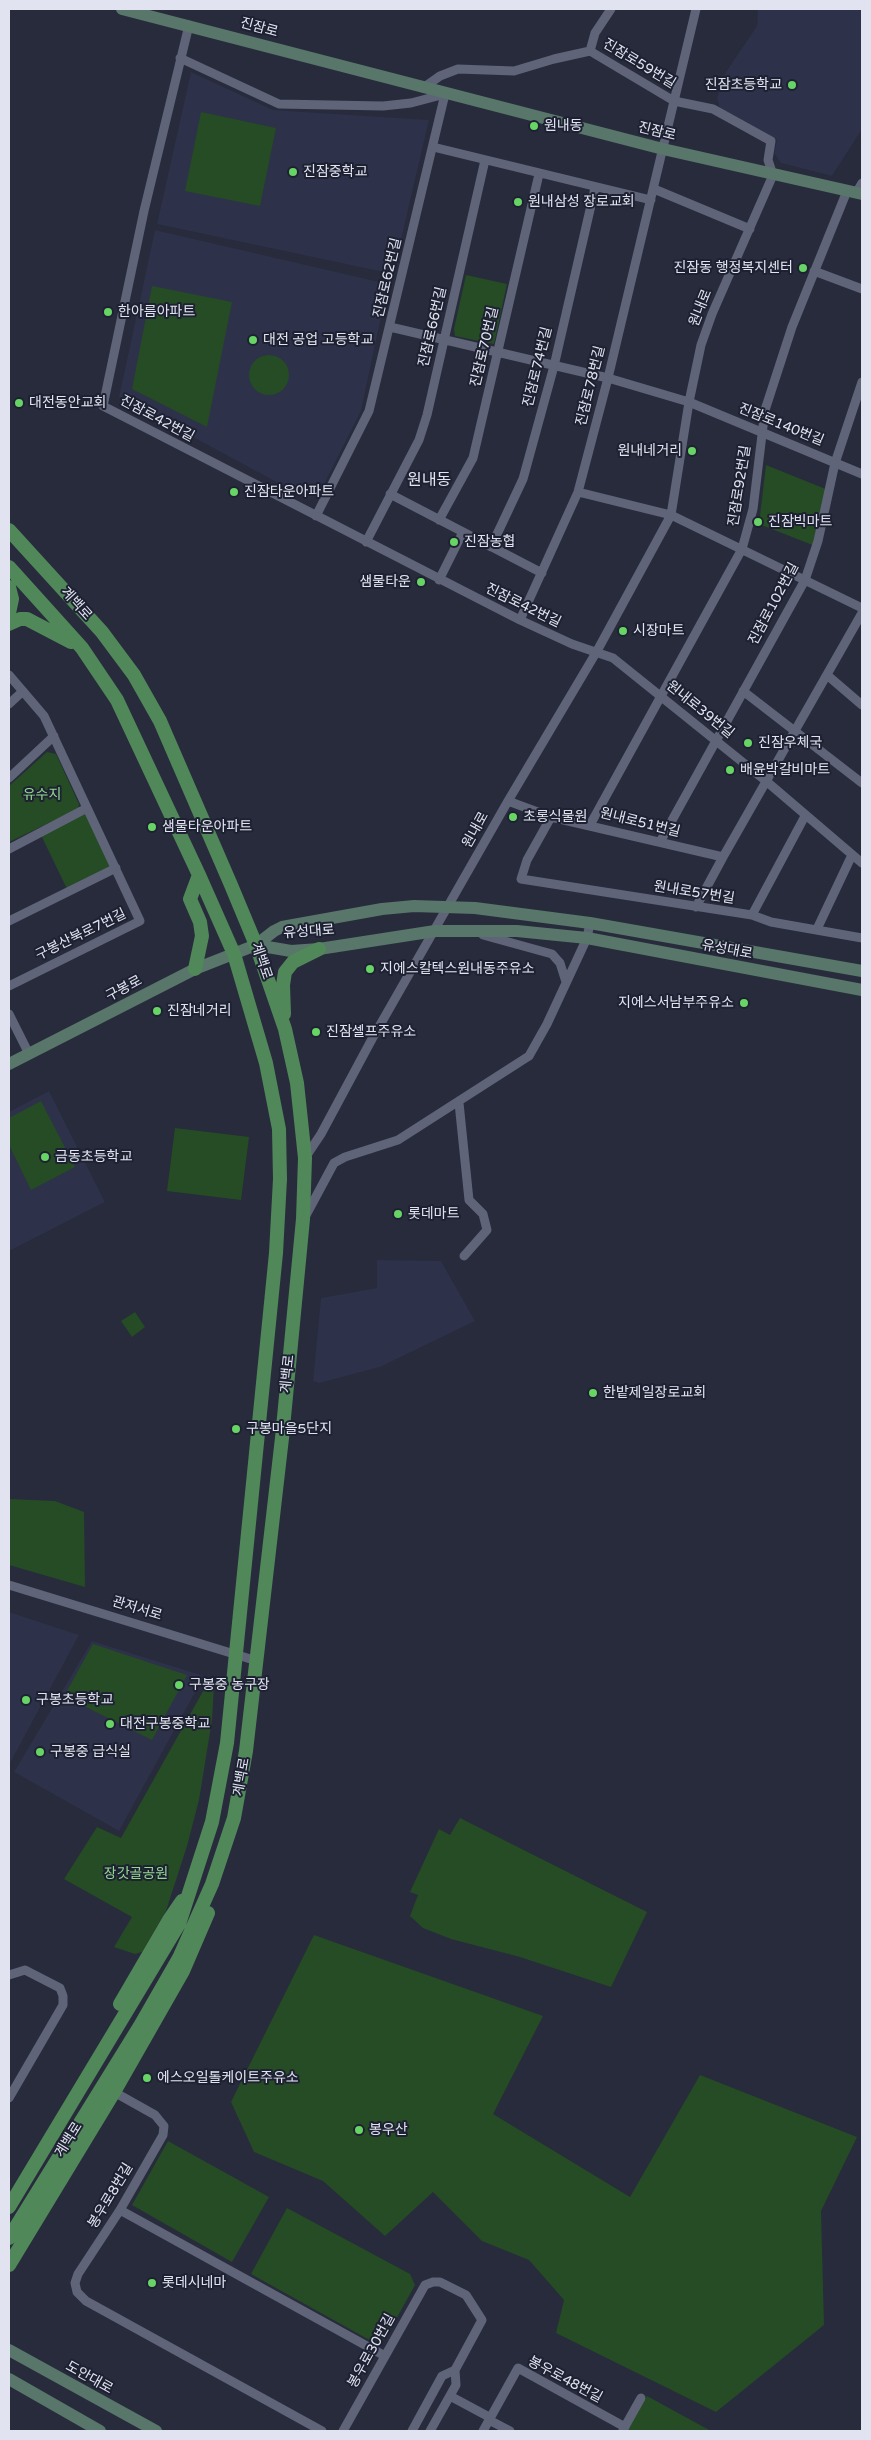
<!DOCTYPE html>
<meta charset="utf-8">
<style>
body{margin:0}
#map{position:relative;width:871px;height:2440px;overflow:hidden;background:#272b3c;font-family:"Varela Round",sans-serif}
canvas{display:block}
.frame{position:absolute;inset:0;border:10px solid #e1e4f0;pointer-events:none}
</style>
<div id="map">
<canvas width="871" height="2440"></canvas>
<div class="frame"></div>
</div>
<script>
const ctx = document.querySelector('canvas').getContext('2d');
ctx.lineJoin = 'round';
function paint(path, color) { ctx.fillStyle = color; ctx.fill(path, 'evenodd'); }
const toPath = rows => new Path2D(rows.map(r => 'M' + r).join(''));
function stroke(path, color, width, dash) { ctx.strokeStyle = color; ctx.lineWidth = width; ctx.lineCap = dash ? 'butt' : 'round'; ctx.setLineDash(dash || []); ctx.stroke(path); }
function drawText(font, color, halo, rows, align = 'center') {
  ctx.font = font + ' "Varela Round","Noto Sans KR",sans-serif'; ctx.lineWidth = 4; ctx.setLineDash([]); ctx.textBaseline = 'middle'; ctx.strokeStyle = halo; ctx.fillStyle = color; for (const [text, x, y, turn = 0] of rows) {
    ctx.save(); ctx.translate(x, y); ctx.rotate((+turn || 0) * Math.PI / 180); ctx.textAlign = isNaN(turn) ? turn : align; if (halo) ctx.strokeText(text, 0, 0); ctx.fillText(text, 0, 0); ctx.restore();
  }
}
paint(toPath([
 [758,9,862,9,862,129,832,176,781,163,774,153,777,140,720,109,717,98,726,72,757,26],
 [191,72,273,110,429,120,393,274,157,224],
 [155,230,388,284,361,411,318,496,304,497,119,397],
 [49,1091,105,1202,9,1251,9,1112],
 [377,1260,441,1261,475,1321,380,1367,319,1383,313,1381,321,1298,377,1288],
 [9,1612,79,1635,9,1765],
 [92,1641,204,1676,119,1831,14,1772]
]), '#2d3149');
paint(toPath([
 [201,112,276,128,260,206,185,191],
 [466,275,507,284,494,344,455,336,454,329],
 [152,286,232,302,207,427,132,389],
 '249 375a20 20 0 1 1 40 0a20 20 0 1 1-40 0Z',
 [766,465,828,490,815,546,759,524],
 [47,752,56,754,79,804,78,809,9,842,9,786],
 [85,813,112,865,67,889,41,835],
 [41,1101,75,1167,31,1190,9,1145,9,1118],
 [175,1128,249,1137,241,1200,167,1191],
 [135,1312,145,1327,132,1337,121,1321],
 [9,1499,55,1501,84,1512,85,1587,9,1565],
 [93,1644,187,1675,152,1740,64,1696],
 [207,1684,214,1686,212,1720,199,1800,187,1846,166,1911,142,1952,135,1954,114,1947,132,1917,64,1879,97,1827,121,1838],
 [460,1818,647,1912,611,1987,520,1957,451,1939,423,1928,410,1916,418,1895,410,1892,439,1829,450,1835],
 [314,1935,543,2016,493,2114,630,2197,700,2075,857,2137,821,2211,824,2325,716,2412,556,2333,564,2300,529,2260,482,2241,433,2192,385,2236,323,2181,254,2152,231,2102],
 [168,2141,269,2197,232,2262,132,2205],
 [287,2208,410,2274,415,2285,385,2339,373,2342,251,2274],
 [647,2396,711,2431,627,2431]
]), '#254c24');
stroke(toPath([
 [189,25,144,211,103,406,520,620,572,644,613,658,766,781,862,863],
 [180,58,279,104,383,106,411,103,445,94,369,411,316,516],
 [423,88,440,76,458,69,514,71,554,59,590,51],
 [433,147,651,200],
 [654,189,750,229],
 [856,193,862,183],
 [814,271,862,289],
 [390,327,608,378,689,402,862,474],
 [578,492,671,515,862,608],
 [390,494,542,573],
 [439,520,473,458,539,174],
 [366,542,419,440,427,415,485,160],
 [491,547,523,479,554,366,595,188],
 [439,580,463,532],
 [520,620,578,492,608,378,696,9],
 [9,675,44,716,140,921,9,986],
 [827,675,862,705],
 [743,691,862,783],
 [9,704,23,691],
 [9,778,54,736],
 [508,801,551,817,723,857],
 [551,817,527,860,521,879,752,915,771,922,862,938],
 [590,825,742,549,753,509,765,410,792,327,847,191],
 [660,842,805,580,818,541,835,463,862,382],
 [9,849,87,808],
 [696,907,723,857,862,613],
 [752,915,805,816],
 [9,921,116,868],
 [817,929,852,855],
 [483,935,552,954,560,963,566,982],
 [9,1014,29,1054],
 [459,1103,469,1200,483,1214,487,1230,464,1256],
 [305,1158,321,1134,372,1039,508,801,597,651,671,515,689,402,701,345,712,314,773,175,768,160,771,141,713,109,674,101,590,51,595,33,611,9],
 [305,1217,334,1163,345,1157,398,1140,529,1056,547,1024,587,938,590,923],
 [9,1585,257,1661],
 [9,1975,25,1970,60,1988,63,1996,63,2005,9,2098],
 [114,2092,155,2115,164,2126,163,2135,120,2210,78,2274,75,2283,77,2292,86,2301,322,2431],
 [120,2210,385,2356],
 [450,2396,491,2418],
 [489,2420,510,2431],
 [623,2430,641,2398],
 [343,2431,425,2285,433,2282,440,2282,466,2295,482,2320,455,2370,442,2376,412,2431],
 [430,2431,456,2385,455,2370],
 [483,2431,518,2368,625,2427]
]), '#5f6478', 9);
stroke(toPath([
 [122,9,663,149,862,194],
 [256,945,291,951,319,949,435,931,517,931,587,938,862,990],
 [9,1064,195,969,256,945,274,931,282,927,382,909,414,906,475,908,590,923,862,971],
 [9,2350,156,2431],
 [9,2379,100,2431]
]), '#587669', 12);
stroke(toPath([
 [9,530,102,632,134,675,160,721,231,885,256,945,285,1029,297,1083,305,1158,303,1219,282,1438,246,1751,234,1818,212,1884,179,1958,140,2026,9,2238],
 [9,567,82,648,117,700,199,875,234,954,266,1063,279,1129,280,1179,276,1253,227,1743,212,1822,179,1924,9,2207],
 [9,587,12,599,9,613],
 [9,624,20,619,27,619,71,642],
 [195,969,202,936,200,922,190,899,199,875],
 [284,1014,283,985,285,972,293,962,319,949],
 [120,2004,169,1920,182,1901],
 [9,2265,114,2092,183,1971,208,1913]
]), '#508859', 14);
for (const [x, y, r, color] of [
 [792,85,5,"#67d465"],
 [534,126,5,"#67d465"],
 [293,172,5,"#67d465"],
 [518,202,5,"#67d465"],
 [803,268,5,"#67d465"],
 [108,312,5,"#67d465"],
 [253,340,5,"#67d465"],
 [19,403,5,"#67d465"],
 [692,451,5,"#67d465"],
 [234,492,5,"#67d465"],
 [758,522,5,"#67d465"],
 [454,542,5,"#67d465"],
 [421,582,5,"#67d465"],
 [623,631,5,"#67d465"],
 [748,743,5,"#67d465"],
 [730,770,5,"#67d465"],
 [513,817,5,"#67d465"],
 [152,827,5,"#67d465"],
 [370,969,5,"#67d465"],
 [744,1003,5,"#67d465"],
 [157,1011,5,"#67d465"],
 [316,1032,5,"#67d465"],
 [45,1157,5,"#67d465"],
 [398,1214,5,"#67d465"],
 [593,1393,5,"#67d465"],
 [236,1429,5,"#67d465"],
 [179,1685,5,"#67d465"],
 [26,1700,5,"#67d465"],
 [110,1724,5,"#67d465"],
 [40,1752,5,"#67d465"],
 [147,2078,5,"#67d465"],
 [359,2130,5,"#67d465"],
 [152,2283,5,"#67d465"]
]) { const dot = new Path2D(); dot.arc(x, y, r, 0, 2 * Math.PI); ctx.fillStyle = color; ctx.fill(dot); stroke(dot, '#1d2132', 2); }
drawText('14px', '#e1e4f0', '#1d2132', [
 ["진잠로",259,28,15],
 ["진잠로59번길",639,64,31],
 ["진잠로",657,132,14],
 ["진잠로62번길",388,278,-77],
 ["원내로",701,308,-68],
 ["진잠로66번길",433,327,-77],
 ["진잠로70번길",485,347,-77],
 ["진잠로74번길",538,367,-76],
 ["진잠로78번길",591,386,-76],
 ["진잠로42번길",157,419,28],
 ["진잠로140번길",781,425,22],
 ["진잠로92번길",740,486,-81],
 ["계백로",76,604,48],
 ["진잠로102번길",774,604,-62],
 ["진잠로42번길",523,606,26],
 ["원내로39번길",700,710,39],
 ["원내로51번길",640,823,14],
 ["원내로",476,830,-61],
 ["원내로57번길",694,893,9],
 ["유성대로",309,932,-4],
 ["구봉산북로7번길",81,935,-26],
 ["유성대로",727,950,11],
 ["계백로",261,961,71],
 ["구봉로",124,989,-28],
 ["계백로",288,1374,-84],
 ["관저서로",137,1609,17],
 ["계백로",242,1777,-80],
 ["계백로",69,2140,-58],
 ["봉우로8번길",111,2196,-59],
 ["봉우로30번길",372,2351,-61],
 ["도안대로",89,2378,29],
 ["봉우로48번길",565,2380,28]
]);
drawText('14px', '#e1e4f0', '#1d2132', [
 ["진잠초등학교",782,85,"right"],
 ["원내동",544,126],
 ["진잠중학교",303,172],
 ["원내삼성 장로교회",528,202],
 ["진잠동 행정복지센터",793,268,"right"],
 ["한아름아파트",118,312],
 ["대전 공업 고등학교",263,340],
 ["대전동안교회",29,403],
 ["원내네거리",682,451,"right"],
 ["진잠타운아파트",244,492],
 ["진잠빅마트",768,522],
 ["진잠농협",464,542],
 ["샘물타운",411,582,"right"],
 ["시장마트",633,631],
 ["진잠우체국",758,743],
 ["배윤박갈비마트",740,770],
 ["초롱식물원",523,817],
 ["샘물타운아파트",162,827],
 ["지에스칼텍스원내동주유소",380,969],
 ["지에스서남부주유소",734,1003,"right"],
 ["진잠네거리",167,1011],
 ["진잠셀프주유소",326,1032],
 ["금동초등학교",55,1157],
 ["롯데마트",408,1214],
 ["한밭제일장로교회",603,1393],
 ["구봉마을5단지",246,1429],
 ["구봉중 농구장",189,1685],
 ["구봉초등학교",36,1700],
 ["대전구봉중학교",120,1724],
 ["구봉중 급식실",50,1752],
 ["에스오일톨케이트주유소",157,2078],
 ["봉우산",369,2130],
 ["롯데시네마",162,2283]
], 'left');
drawText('14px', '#93d88f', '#1d2132', [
 ["유수지",42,795],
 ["장갓골공원",136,1874]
]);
drawText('16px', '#e1e4f0', '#1d2132', [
 ["원내동",429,481]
]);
</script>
